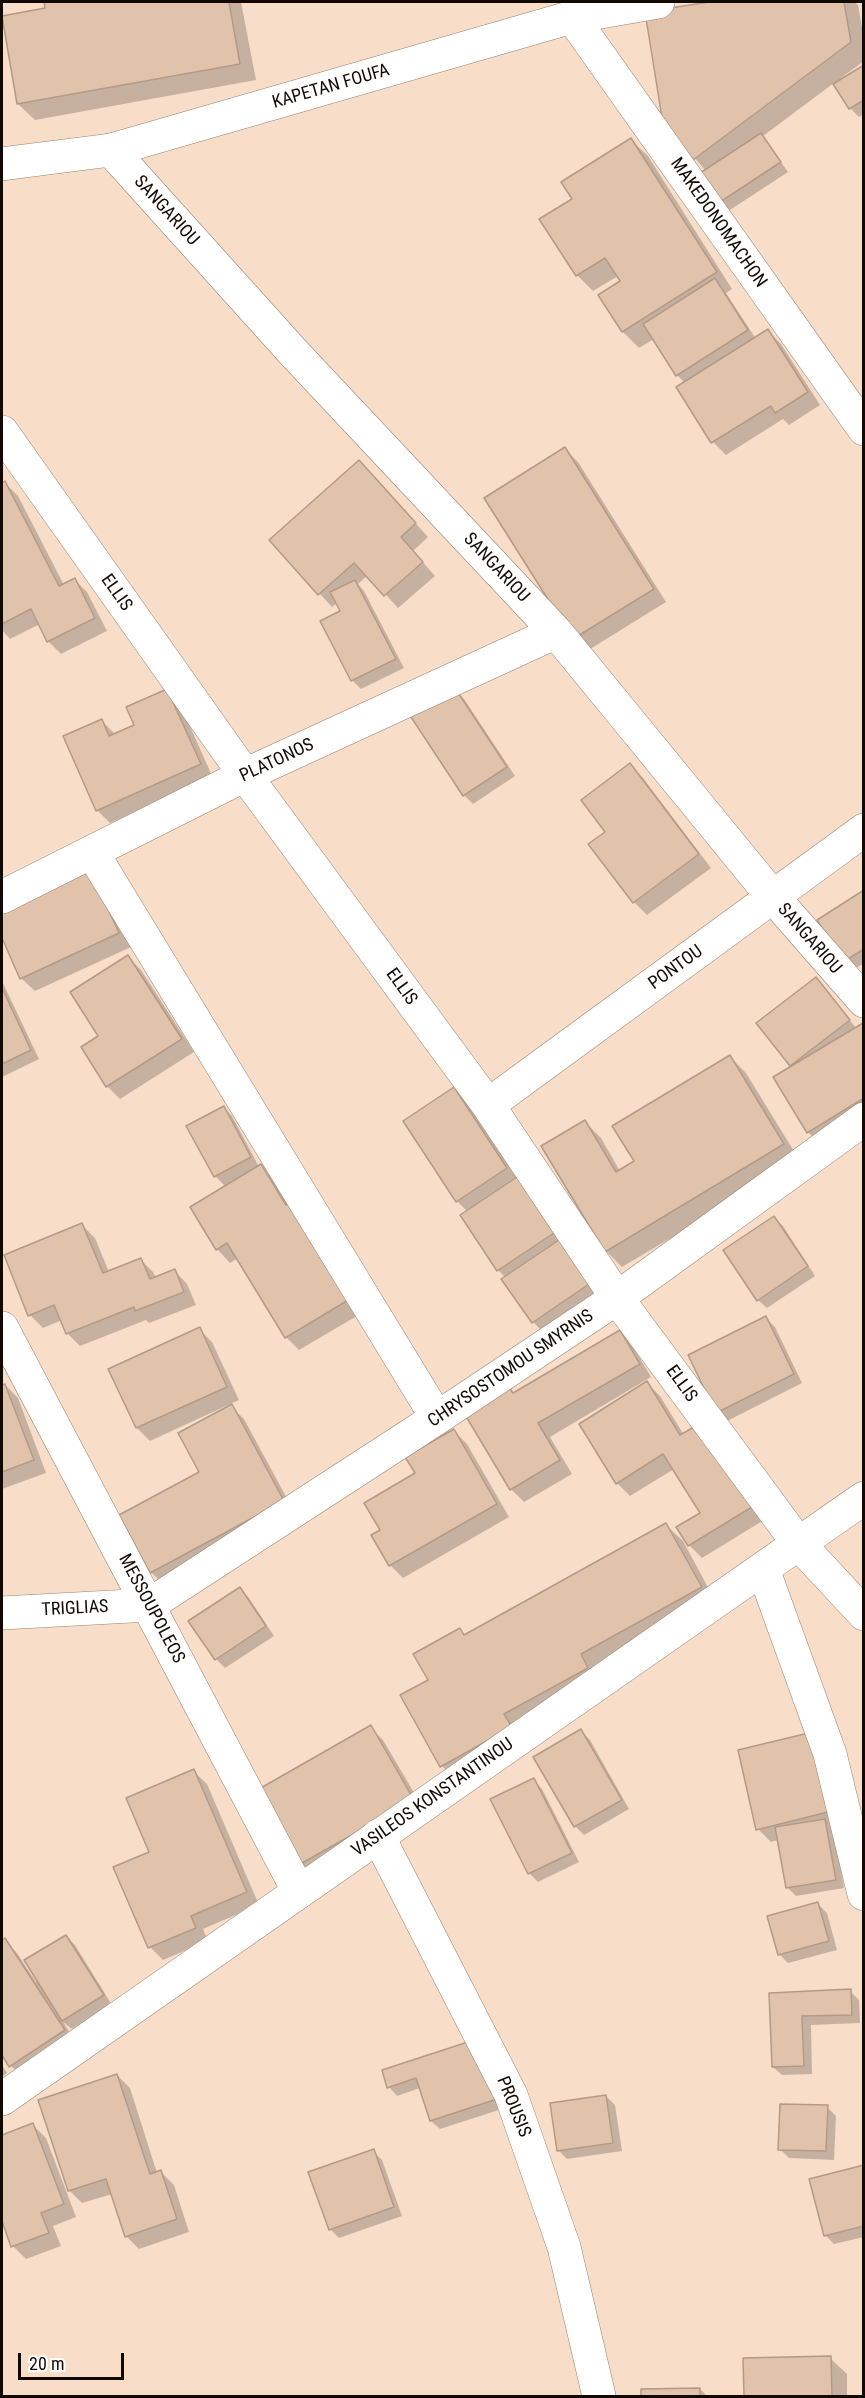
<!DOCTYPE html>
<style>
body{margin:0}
#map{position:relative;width:865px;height:2398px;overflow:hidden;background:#f8dec9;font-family:"Roboto Condensed",sans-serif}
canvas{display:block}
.frame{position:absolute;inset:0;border:3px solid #120904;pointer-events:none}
.scale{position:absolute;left:18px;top:2353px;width:106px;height:27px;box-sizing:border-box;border:3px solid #120904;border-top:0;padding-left:8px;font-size:18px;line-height:21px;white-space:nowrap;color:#120904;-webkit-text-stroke:4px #fff;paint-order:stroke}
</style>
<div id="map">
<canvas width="865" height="2398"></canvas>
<div class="frame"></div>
<div class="scale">20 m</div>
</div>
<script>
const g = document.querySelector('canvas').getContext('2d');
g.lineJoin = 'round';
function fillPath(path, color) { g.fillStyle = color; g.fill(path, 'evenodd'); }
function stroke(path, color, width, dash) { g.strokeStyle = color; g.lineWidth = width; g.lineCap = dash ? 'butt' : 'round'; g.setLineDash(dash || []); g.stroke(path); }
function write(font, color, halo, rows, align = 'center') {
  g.font = font + ' "Roboto Condensed",sans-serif'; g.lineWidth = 6; g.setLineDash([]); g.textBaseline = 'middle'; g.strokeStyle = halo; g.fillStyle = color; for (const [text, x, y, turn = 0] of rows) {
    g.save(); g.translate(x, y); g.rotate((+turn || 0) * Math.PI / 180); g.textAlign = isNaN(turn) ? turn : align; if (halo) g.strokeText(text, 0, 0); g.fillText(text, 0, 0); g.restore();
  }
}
fillPath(new Path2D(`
 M46,2h195l15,78 -221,40 -17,-16 29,-95z
 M718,2h136l4,3 6,33v23l-23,17 1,2 22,-13v47l-5,3 -9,-9 -16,-25 -71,53 25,36 -58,38 -9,-9 -15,-30 -41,-48 -18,-109z
 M631,140l17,16 84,133 -6,4 30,46 12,-8 13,13 39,61 -31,20 -6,-6 -57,36 -13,-13 -35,-54 7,-5 -8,-8 -23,-36 -15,9 -16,-16 -23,-37 22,-14 -4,-5 -25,15 -16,-16 -3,-76z
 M565,449l13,13 88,140 -79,49 -13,-13z
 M372,475l56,62 -15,14 22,25 -37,32 -30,-33 -10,9 6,7 40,77 -43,21 -9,-9 -30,-59 20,-10 -5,-8 -5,4 -61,-66z
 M5,483l13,13 46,89 10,-6 13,13 20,39 -46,23 -13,-13 -8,-17 -30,15 -8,-9v-146z
 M455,690l9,9 51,77 -42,28 -9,-9z
 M167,691l13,13 33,74 -103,45 -13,-13 5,-89 13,13 21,-8z
 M630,765l13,13 68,90 -64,47 -13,-13 -44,-57 17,-13z
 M89,872l42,75 -96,44 -14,-13 -19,-43v-24z
 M864,892v71l-11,7 -9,-9z
 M128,957l13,13 53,82 -74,47 -13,-13 -7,-50z
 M816,979l41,50 7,-3v93l-43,26 -13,-13 -17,-67z
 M2,981l37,78 -37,18z
 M730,1057l16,16 54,88 -178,106 -16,-16 -21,-129 16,16 19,33 16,-10z
 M454,1089l13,13 130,192 -55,37 -9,-9 -27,-44 -8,-8 -30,-58 -11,-11z
 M223,1107l9,9 27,51 15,12 88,134 -63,37 -13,-13 -48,-79 -8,5 -12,-13 -26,-43 34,-20 -11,-11z
 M774,1218l9,8 32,50 -48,32 -9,-8z
 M82,1225l13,13 14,34 31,-13 13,13 3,6 18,-8 13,14 9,21 -47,18 -3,-3 -66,26 -13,-13 -5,-13 -19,8 -13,-13z
 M766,1318l9,9 27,56 -75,38 -9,-9z
 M199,1329l13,13 27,58 -89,41 -13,-13 -27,-58z
 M619,1332l13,13 19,32 -101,60 22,37 -48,28 -13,-13 3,-95z
 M647,1383l13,13 24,39 80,85 -62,38 -13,-13 -11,-17 24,-15 -28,-44 -44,27 -13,-13z
 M5,1385l13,13 28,75 -44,16v-102z
 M231,1406l13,13 52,96 -132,70 -13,-13 50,-99z
 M454,1431l13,13 42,73 -106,61 -13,-13 -17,-29 9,-6 35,-56z
 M666,1525l17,16 34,63 -259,178 -16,-16 18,-136 5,5z
 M240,1589l9,9 25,38 -49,32 -9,-9z
 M370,1727l13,13 43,73 -116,66 -13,-13z
 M581,1731l9,9 39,69 -45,26 -9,-9z
 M817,1732l27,156 -48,8 -9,-9 -8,-47 -8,2 -13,-13z
 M193,1771l14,13 52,121 -56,24 5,12 -45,19 -13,-13 1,-94z
 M534,1780l8,9 37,73 -41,20 -9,-9z
 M818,1904l9,9 10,37 -49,13 -9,-9z
 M66,1936l9,9 37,60 -40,24 -9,-7 14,22 -53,35 -13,-13 -9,-14v-110l2,-2 13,13 19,29z
 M850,1991l9,9 1,23 -49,2 1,49 -30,1 -9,-8 -2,-73z
 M477,2041l28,67 -65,21 -9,-8 -11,-33 -23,8 -8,-9z
 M2,2065l5,8 -5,4z
 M117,2075l13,13 27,85 4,-1 13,13 15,47 -50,17 -13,-13 -14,-42 -30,9 -13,-13z
 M606,2096l9,9 7,46 -55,8 -9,-9z
 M827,2107l9,9 -2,44 -45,-2 -9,-9z
 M33,2125l13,13 30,79 -23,9 8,20 -35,13 -13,-13 -11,-29v-80z
 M373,2151l9,9 20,56 -63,22 -9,-9z
 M864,2166v71l-30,7 -9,-9z
 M830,2358l17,16v22h-102l-1,-36z
 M700,2389l7,7h-64l-1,-6z`), '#0003');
const building = new Path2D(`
 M44,2h185l11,62 -223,40 -15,-88 43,-8z
 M709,2h135l7,40 -158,118 -30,-36 -18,-112z
 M864,65v35l-15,9 -16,-25z
 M761,133l20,29 -61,40 -20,-29z
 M631,138l86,134 -95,60 -24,-37 22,-14 -15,-23 -29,18 -37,-57 33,-20 -11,-17z
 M715,278l33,52 -72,46 -33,-52z
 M768,329l40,63 -33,21 -4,-7 -60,37 -35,-56z
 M565,447l89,142 -81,50 -89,-141z
 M359,460l57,63 -15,14 22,25 -39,34 -30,-33 -36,32 -49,-55z
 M5,481l54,105 16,-8 20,40 -48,24 -16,-33 -29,15v-141z
 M355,580l41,79 -45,22 -31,-60 20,-10 -10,-19z
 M455,688l52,79 -44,29 -52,-79z
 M167,689l34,75 -105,47 -33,-75 39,-17 7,17 25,-11 -8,-18z
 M630,763l69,91 -66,49 -45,-59 17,-12 -24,-32z
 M90,870l29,63 -99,46 -18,-41v-28z
 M864,890v59l-21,13 -26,-42z
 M128,955l54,84 -76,48 -25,-40 17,-11 -28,-44z
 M816,977l34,43 -60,46 -34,-43z
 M2,988l29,62 -29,14z
 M863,1023l1,75 -57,35 -34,-56z
 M730,1055l54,89 -179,108 -64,-106 44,-26 31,52 18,-11 -22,-35z
 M454,1087l53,81 -51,34 -53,-81z
 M224,1106l27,51 -37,20 -28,-51z
 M261,1164l25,41 5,-3 59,97 -65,39 -58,-95 -11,7 -26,-43z
 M517,1177l37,56 -57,38 -37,-56z
 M774,1216l34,50 -51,35 -34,-51z
 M82,1223l21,50 38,-15 9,21 25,-10 9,23 -49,19 -1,-4 -68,27 -12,-29 -26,11 -24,-61z
 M559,1240l30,44 -57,39 -31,-44z
 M766,1316l28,58 -78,39 -28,-58z
 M200,1327l27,60 -91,41 -28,-59z
 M620,1330l20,34 -102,59 22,37 -50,30 -46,-77 45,-26 4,6z
 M647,1381l33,54 21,-12 51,84 -64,39 -12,-19 24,-14 -37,-59 -47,30 -37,-60z
 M5,1384l29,76 -32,12v-87z
 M232,1404l52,97 -134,72 -31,-58 80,-43 -21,-39z
 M454,1429l43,75 -108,62 -18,-31 9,-5 -16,-27 51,-30 -10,-16z
 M666,1523l36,64 -121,67 7,14 -84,46 8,13 -72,40 -40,-72 28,-15 -15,-26 47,-26 4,7z
 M240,1587l26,39 -51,34 -27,-39z
 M371,1725l43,75 -119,67 -43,-74z
 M581,1729l41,71 -48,27 -41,-70z
 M817,1731l19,79 -80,20 -18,-80z
 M194,1769l53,123 -56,24 5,12 -48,20 -35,-81 36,-15 -23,-54z
 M534,1778l38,75 -44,21 -38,-75z
 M825,1819l11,61 -50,8 -11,-61z
 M818,1902l11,39 -51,14 -11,-39z
 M66,1935l38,60 -42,26 -38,-61z
 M5,1938l60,92 -56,37 -7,-12v-115z
 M851,1989l1,26 -50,1 2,50 -32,1 -3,-74z
 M477,2039l20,60 -67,22 -14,-43 -29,10 -5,-18z
 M117,2074l33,100 11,-4 16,49 -52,18 -19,-58 -38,12 -30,-91z
 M606,2095l7,48 -56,8 -7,-48z
 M780,2104l48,1 -2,46 -48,-1z
 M33,2123l31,81 -23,9 8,20 -38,14 -9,-26v-86z
 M374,2149l20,58 -65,23 -21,-58z
 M864,2165v61l-40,10 -15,-57z
 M831,2356l1,40h-88l-1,-38z
 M700,2388v8h-59v-7z`);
fillPath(building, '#e1c3ab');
stroke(building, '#b39a87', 1.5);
const minor = new Path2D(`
 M572,17l292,412
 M111,150l182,202 263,280 217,265 91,104
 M2,432l243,343 243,330 129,193 181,245 66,71
 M92,852l345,566
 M2,897l243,-122 311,-143
 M488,1105l376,-275
 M2,1328l297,564
 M763,1569l67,185 34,140
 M2,1613l147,-8 288,-187 180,-120 247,-179
 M378,1836l133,259 53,152 35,149`);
const tertiary = new Path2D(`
 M2,164l109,-14 461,-133 86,-15
 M2,2099l862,-601`);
stroke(minor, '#99826f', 34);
stroke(tertiary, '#99826f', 34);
stroke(minor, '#fff', 33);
stroke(tertiary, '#fff', 33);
write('18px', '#120904', '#fff', [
 ["KAPETAN FOUFA",331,87,-16],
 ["SANGARIOU",166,211,48],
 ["MAKEDONOMACHON",718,223,55],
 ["SANGARIOU",496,568,47],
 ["ELLIS",116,593,55],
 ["PLATONOS",277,761,-25],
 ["SANGARIOU",809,939,49],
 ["PONTOU",676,968,-36],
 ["ELLIS",401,987,54],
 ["CHRYSOSTOMOU SMYRNIS",511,1369,-34],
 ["ELLIS",681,1384,54],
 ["TRIGLIAS",75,1609,-3],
 ["MESSOUPOLEOS",151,1609,62],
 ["VASILEOS KONSTANTINOU",433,1798,-35],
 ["PROUSIS",513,2107,68]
]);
</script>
